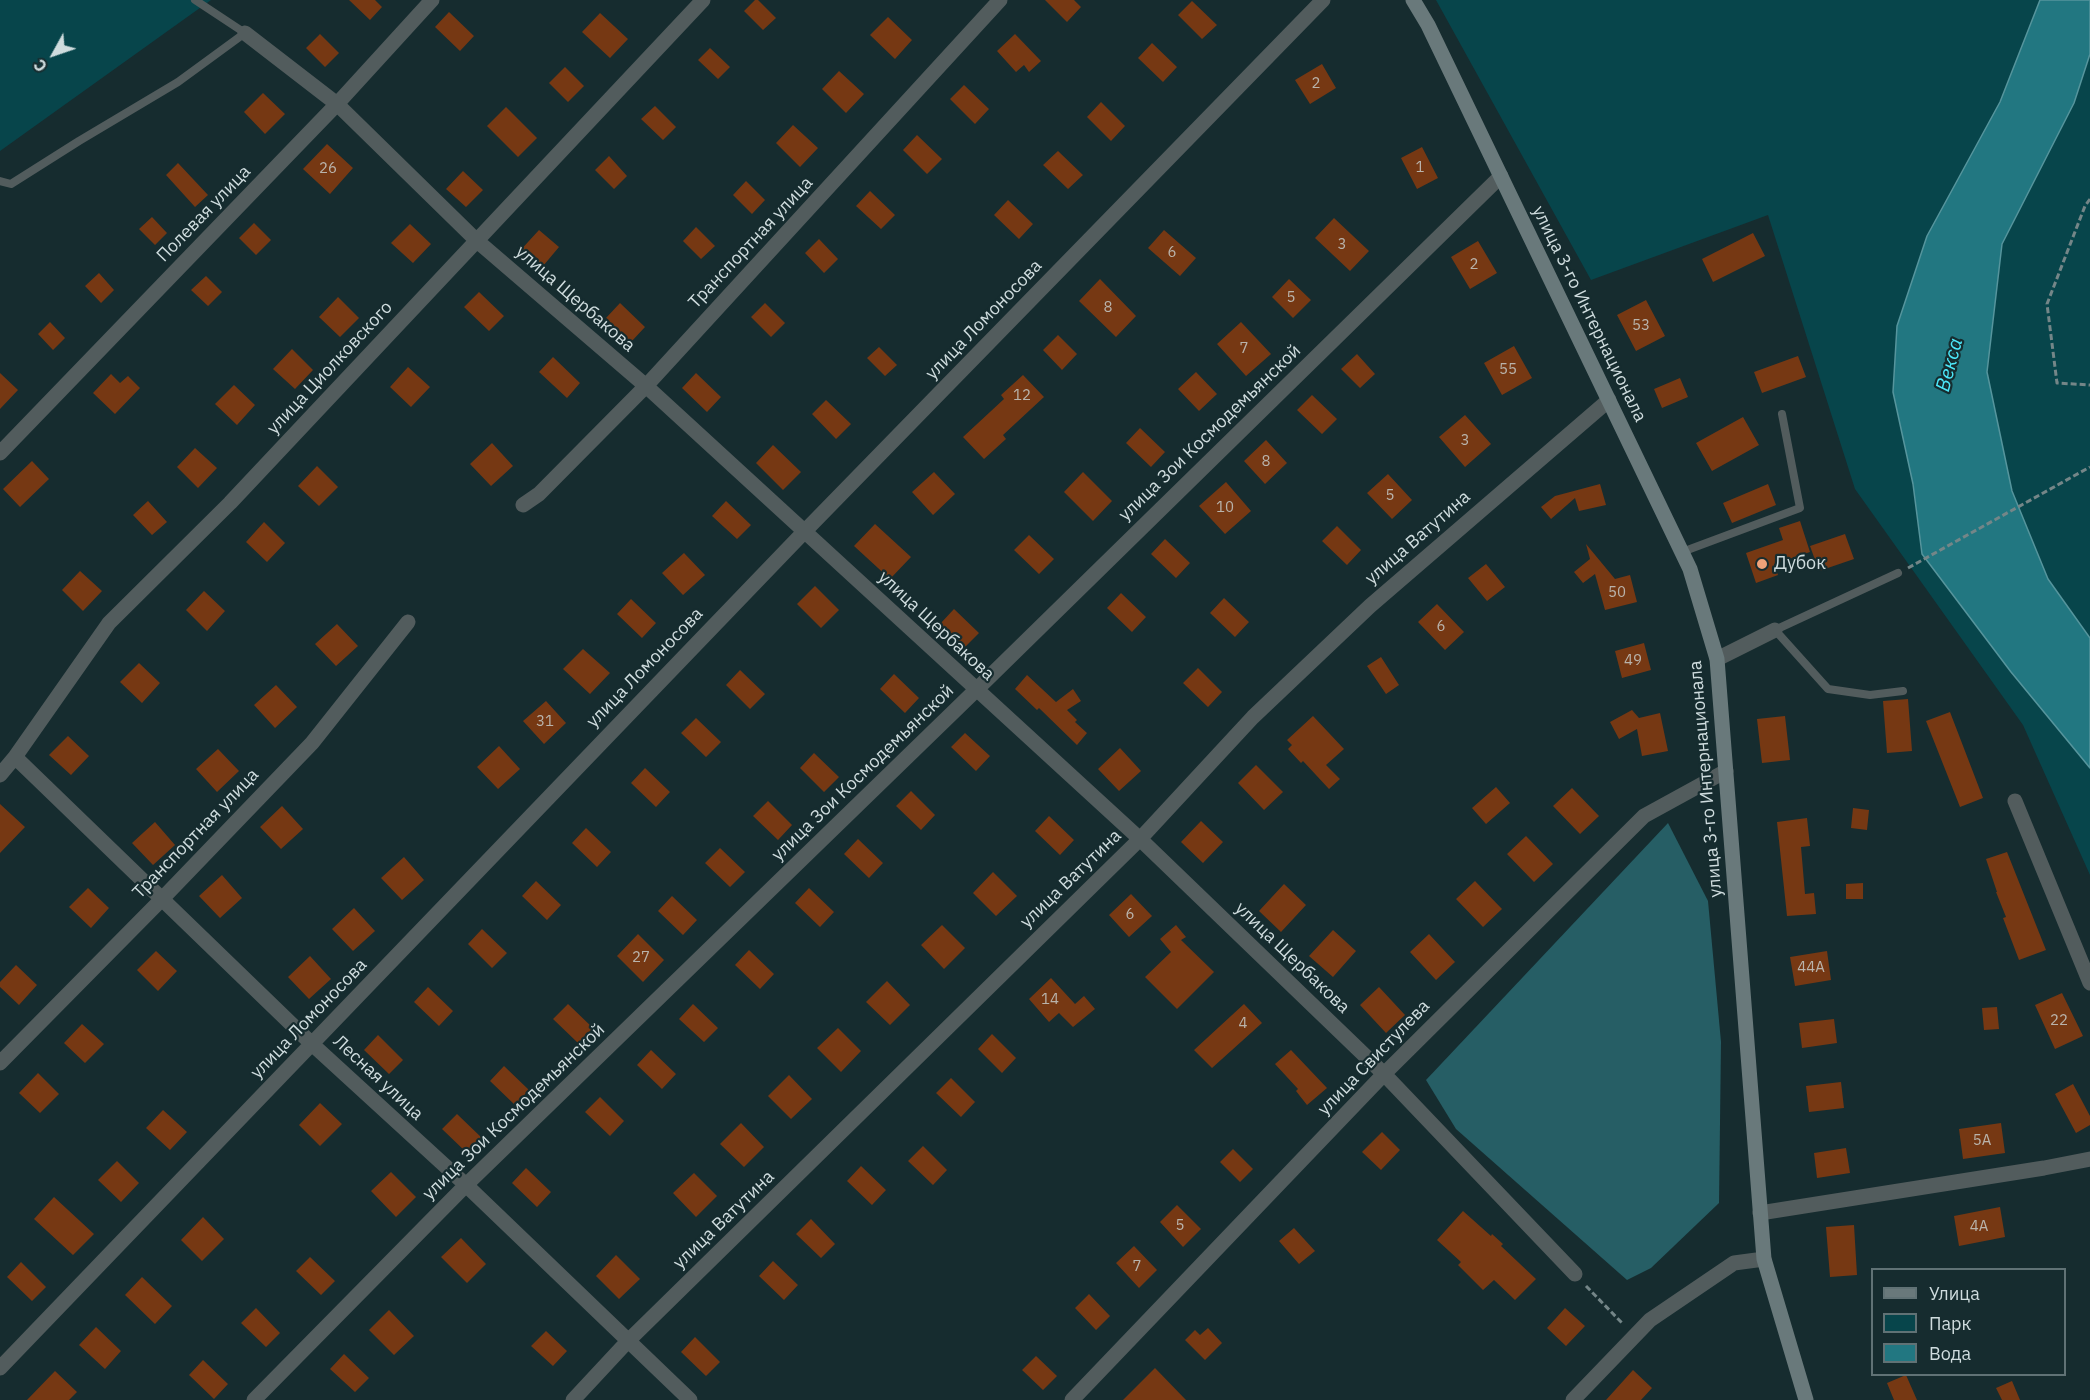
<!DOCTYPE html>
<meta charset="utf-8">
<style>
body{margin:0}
#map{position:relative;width:2090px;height:1400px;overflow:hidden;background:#162c2f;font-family:"IBM Plex Sans",sans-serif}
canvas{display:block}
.legend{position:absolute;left:1871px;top:1268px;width:195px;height:108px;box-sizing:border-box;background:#162c2f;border:2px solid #607275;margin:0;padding:8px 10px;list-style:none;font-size:18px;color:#cfdcde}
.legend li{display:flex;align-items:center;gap:12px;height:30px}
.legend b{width:30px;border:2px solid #607275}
.north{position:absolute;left:24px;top:24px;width:60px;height:60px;-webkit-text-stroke:4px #162c2f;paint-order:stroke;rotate:230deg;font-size:16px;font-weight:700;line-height:24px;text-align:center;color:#cfdcde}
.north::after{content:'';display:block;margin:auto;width:21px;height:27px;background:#cfdcde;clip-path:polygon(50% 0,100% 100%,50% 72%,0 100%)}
</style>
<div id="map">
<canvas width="2090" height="1400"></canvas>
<ul class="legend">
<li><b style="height:8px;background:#69797b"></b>Улица</li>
<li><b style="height:16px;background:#07454b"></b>Парк</li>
<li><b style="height:16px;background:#227781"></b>Вода</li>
</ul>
<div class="north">С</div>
</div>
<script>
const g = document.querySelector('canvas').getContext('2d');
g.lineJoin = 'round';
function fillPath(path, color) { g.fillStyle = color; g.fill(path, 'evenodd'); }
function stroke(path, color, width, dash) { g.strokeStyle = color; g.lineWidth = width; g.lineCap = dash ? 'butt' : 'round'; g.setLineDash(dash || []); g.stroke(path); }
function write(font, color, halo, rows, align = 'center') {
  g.font = font + ' "IBM Plex Sans",sans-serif'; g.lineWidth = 4.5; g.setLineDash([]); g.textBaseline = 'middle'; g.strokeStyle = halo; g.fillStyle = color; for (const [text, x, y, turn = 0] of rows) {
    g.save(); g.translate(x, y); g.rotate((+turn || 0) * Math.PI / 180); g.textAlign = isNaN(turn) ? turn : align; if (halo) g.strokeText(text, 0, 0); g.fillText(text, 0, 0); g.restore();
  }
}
fillPath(new Path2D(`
 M0,0h211l-211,151z
 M1436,0h604l-40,102 -87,382 9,71 89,117 79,96v107l-67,-150 -168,-236 -87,-274 -177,65z
 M2090,55v583l-42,-59 -36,-88 -25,-119 15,-128 72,-141z`), '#07454b');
fillPath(new Path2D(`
 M1668,823l40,78 13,141 -2,161 -68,65 -24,12 -171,-151 -30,-49z`), '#265e65');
const water = new Path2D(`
 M2040,0h50v54l-16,49 -72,141 -15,128 25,119 36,88 42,59v130l-79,-96 -89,-118 -9,-70 -20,-92 4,-66 30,-90 73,-134z`);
fillPath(water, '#227781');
stroke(water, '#56959d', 1.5);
fillPath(new Path2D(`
 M349,0h26l7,7 -12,13z
 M755,0h3l18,18 -13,12 -19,-19z
 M1045,0h29l7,7 -14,15z
 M1192,1l25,24 -15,14 -24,-24z
 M449,12l25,24 -14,15 -25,-24z
 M600,13l28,26 -18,19 -28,-26z
 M888,17l24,23 -17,19 -25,-24z
 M320,34l19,19 -14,14 -19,-19z
 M1015,34l26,27 -12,11 -5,-7 -8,7 -19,-21z
 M1152,43l25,24 -14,15 -25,-24z
 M710,48l20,19 -12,12 -20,-19z
 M1322,64l14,24 -26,16 -15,-24z
 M565,67l19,19 -16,16 -19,-19z
 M839,71l25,23 -18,19 -24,-24z
 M964,85l25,24 -14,15 -25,-25z
 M263,93l22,21 -20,20 -21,-22z
 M1101,102l24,24 -14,15 -24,-24z
 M655,106l21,21 -13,13 -22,-21z
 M506,107l31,31 -19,19 -31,-31z
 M793,125l25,23 -18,19 -24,-24z
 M917,135l25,24 -15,15 -24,-24z
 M327,144l26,24 -23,26 -27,-25z
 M1422,147l16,31 -21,11 -16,-31z
 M1058,151l25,24 -15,14 -25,-24z
 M609,156l18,20 -13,13 -19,-19z
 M178,163l30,32 -13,12 -29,-32z
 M463,171l20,19 -17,17 -20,-18z
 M746,181l19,19 -13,14 -19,-19z
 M870,191l25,24 -14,14 -25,-23z
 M1008,200l25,24 -14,15 -25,-24z
 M152,217l15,16 -12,12 -16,-16z
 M1334,218l35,33 -19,20 -35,-33z
 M254,223l17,17 -15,15 -17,-17z
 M410,224l21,20 -18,19 -22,-20z
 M696,227l19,19 -14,13 -18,-18z
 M539,230l20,17 -21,25 -21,-18z
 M1164,230l32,28 -16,18 -32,-28z
 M1753,233l12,23 -52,26 -11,-23z
 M819,239l19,20 -14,14 -19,-20z
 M1478,241l19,32 -27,16 -19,-32z
 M99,273l15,17 -13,13 -16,-17z
 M206,276l16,16 -14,14 -17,-16z
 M1100,279l36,37 -20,21 -37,-36z
 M1289,279l22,21 -18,18 -21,-21z
 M479,292l25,24 -15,15 -25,-24z
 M338,297l21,21 -19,19 -21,-20z
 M1646,300l19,36 -29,15 -19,-36z
 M620,303l25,24 -14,15 -25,-24z
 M765,303l20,20 -14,14 -20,-20z
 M50,322l15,16 -12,12 -15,-16z
 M1241,322l30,32 -25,22 -29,-32z
 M1058,335l19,19 -15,16 -19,-20z
 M1514,346l18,32 -30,17 -18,-32z
 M879,347l18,18 -12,11 -18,-18z
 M292,349l21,21 -18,19 -22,-20z
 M1357,354l18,20 -15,14 -19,-19z
 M1798,356l8,21 -44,16 -8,-21z
 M553,357l27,26 -13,15 -28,-26z
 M408,367l22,20 -19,20 -21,-20z
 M1196,372l21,22 -18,17 -21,-22z
 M0,373l18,17 -18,19z
 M696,373l25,24 -14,15 -25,-24z
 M111,374l9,9 8,-7 12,12 -25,26 -22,-21z
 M1023,375l21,22 -41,38 3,4 -22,20 -21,-22 41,-38 -3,-4z
 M1680,378l8,19 -26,11 -8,-19z
 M234,385l21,20 -18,20 -22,-21z
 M1312,395l25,24 -15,15 -25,-24z
 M826,400l25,24 -15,15 -24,-25z
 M1465,415l26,29 -26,23 -26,-30z
 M1743,417l16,28 -47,26 -16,-28z
 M1140,428l25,24 -14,15 -25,-24z
 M1266,440l21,23 -22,21 -21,-23z
 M492,443l21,23 -22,20 -21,-22z
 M773,445l28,27 -18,18 -27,-27z
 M195,448l22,20 -19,20 -21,-21z
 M32,461l17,18 -29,28 -17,-18z
 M317,466l21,21 -19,19 -21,-20z
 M934,472l21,22 -22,21 -21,-23z
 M1083,472l29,29 -19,20 -29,-29z
 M1388,474l24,26 -20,19 -25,-26z
 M1226,482l25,29 -26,23 -26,-28z
 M1600,484l6,21 -27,6 -4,-13 -24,21 -10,-12 14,-11z
 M1768,484l8,21 -44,18 -9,-20z
 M148,501l19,21 -15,13 -19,-20z
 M726,501l25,24 -14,14 -25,-23z
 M1800,521l10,31 -36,12 4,11 -22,8 -10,-30 37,-13 -4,-12z
 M264,522l21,21 -18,19 -21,-20z
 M875,524l36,33 -21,22 -36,-33z
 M1337,526l24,24 -14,15 -25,-24z
 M1845,534l9,25 -35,12 -9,-25z
 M1029,535l25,24 -15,15 -25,-24z
 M1165,539l25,24 -14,15 -25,-24z
 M1586,544l29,35 15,-4 7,27 -32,8 -10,-36 -12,9 -9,-11 16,-13z
 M684,553l21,22 -22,20 -21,-22z
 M1486,564l19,23 -18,14 -19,-23z
 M80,571l22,20 -19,20 -21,-21z
 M815,586l24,24 -18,18 -24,-24z
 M204,591l21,20 -18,20 -21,-21z
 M1121,593l25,24 -14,15 -25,-24z
 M1224,598l25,24 -14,15 -25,-24z
 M631,599l25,24 -14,15 -25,-24z
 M1437,604l27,28 -19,18 -27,-28z
 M954,609l25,24 -15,15 -24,-24z
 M337,624l21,22 -22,20 -21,-22z
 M1644,643l7,27 -29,8 -7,-27z
 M583,649l27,24 -20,21 -27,-25z
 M1381,657l18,28 -13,9 -19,-28z
 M139,663l21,20 -18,20 -22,-21z
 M1198,668l24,24 -14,15 -25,-24z
 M740,670l25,24 -15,15 -24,-24z
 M894,674l25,24 -14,15 -25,-24z
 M1027,675l29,27 17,-13 8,12 -14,9 10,10 -2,2 12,11 -10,12 -38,-37 -2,2 -22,-21z
 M276,685l21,22 -22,21 -21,-23z
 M1908,699l4,52 -25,2 -4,-52z
 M546,701l20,22 -22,21 -21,-23z
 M1632,710l7,8 21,-5 8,38 -26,5 -5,-27 -18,10 -9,-17z
 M1950,712l33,86 -23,9 -34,-86z
 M1313,716l31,33 -18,16 14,14 -11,10 -26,-28 -2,2 -13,-14 4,-4 -5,-5z
 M1785,716l5,44 -28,3 -5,-44z
 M696,718l25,24 -15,15 -25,-24z
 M965,733l25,23 -14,15 -25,-24z
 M68,736l21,20 -18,19 -22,-20z
 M499,746l21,23 -22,20 -21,-22z
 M1120,748l21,23 -22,20 -21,-22z
 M218,749l21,22 -22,21 -21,-23z
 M814,753l25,24 -15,15 -24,-24z
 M1256,765l27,27 -19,18 -26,-27z
 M645,768l25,24 -14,15 -25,-24z
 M1496,787l14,16 -24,21 -14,-16z
 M1572,788l27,28 -19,18 -27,-28z
 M911,791l24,24 -14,15 -25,-24z
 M768,801l24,24 -14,15 -25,-24z
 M0,804l25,23 -25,26z
 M282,806l21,23 -22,20 -21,-22z
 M1853,808l16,2 -2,20 -16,-2z
 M1049,816l25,24 -14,15 -25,-24z
 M1807,818l3,28 -9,1 4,47 9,-1 2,21 -29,2 -10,-94z
 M1201,821l22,21 -20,21 -22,-21z
 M155,822l20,23 -22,20 -21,-22z
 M586,828l25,24 -14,15 -25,-24z
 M1526,836l27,28 -19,18 -27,-28z
 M858,839l25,24 -14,15 -25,-24z
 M720,848l25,24 -15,15 -25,-24z
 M2007,852l39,98 -27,10 -16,-42 3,-1 -10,-25h1l-11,-33z
 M404,857l20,23 -22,20 -21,-22z
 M993,872l24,24 -21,20 -23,-23z
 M222,875l20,23 -22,20 -21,-22z
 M536,881l25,24 -14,15 -25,-24z
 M1475,881l27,28 -19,18 -27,-28z
 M1863,883v16h-17v-15z
 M1284,884l22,21 -25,27 -22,-21z
 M88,888l21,20 -18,20 -22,-21z
 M809,888l25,24 -14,15 -25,-24z
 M1131,894l21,22 -23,21 -20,-22z
 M672,896l25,24 -14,15 -25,-24z
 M354,908l21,23 -22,20 -21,-22z
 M942,925l23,23 -21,21 -23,-24z
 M1176,925l10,12 -5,3 33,32 -37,37 -32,-32 26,-25 -11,-13z
 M482,929l25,24 -15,15 -24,-24z
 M1333,930l23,21 -23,26 -24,-21z
 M638,934l26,26 -21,22 -26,-26z
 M1429,934l26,28 -19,18 -26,-28z
 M749,950l25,24 -14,15 -25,-24z
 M156,951l21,20 -19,20 -21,-21z
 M1827,951l4,29 -36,6 -5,-29z
 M310,956l21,23 -22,20 -21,-22z
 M16,965l21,20 -18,20 -19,-18v-5z
 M1051,978l24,26 9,-8 11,13 -22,18 -14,-14 -10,9 -20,-23z
 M887,981l23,24 -20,20 -24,-23z
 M428,987l25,24 -14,15 -25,-24z
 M1379,987l26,28 -19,18 -26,-28z
 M2062,993l21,43 -28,13 -20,-44z
 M568,1004l25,24 -15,15 -25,-24z
 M693,1004l25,24 -14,14 -25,-23z
 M1244,1004l18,19 -50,45 -18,-18z
 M1997,1007l2,22 -15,1 -2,-22z
 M1834,1019l3,24 -35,5 -3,-25z
 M82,1024l22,20 -19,19 -21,-20z
 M838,1028l23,23 -20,21 -24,-24z
 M992,1034l24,24 -14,15 -24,-24z
 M378,1035l25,25 -14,14 -25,-24z
 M651,1050l25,24 -14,15 -25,-24z
 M1291,1050l36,38 -20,17 -11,-14 2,-2 -23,-25z
 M504,1066l25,24 -14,15 -25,-24z
 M38,1073l21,21 -19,19 -21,-20z
 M789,1075l23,24 -21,20 -23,-23z
 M951,1078l24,24 -14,15 -25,-24z
 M1841,1082l3,26 -35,4 -3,-26z
 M2073,1084l17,32v9l-14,8 -21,-39z
 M600,1097l24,24 -14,15 -25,-24z
 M320,1103l22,21 -22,22 -21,-21z
 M163,1110l24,22 -17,18 -24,-22z
 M457,1114l25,24 -15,15 -25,-24z
 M741,1123l23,24 -20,20 -24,-23z
 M2001,1123l4,30 -42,6 -4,-30z
 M1382,1132l18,18 -19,20 -19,-18z
 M923,1146l24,24 -14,15 -25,-24z
 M1846,1148l4,25 -33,5 -3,-25z
 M1233,1149l20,20 -13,13 -20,-20z
 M117,1161l22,22 -18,19 -23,-22z
 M861,1166l25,24 -14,15 -25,-24z
 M526,1168l25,24 -14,15 -25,-24z
 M391,1172l25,25 -20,20 -25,-26z
 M694,1173l23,23 -21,21 -23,-24z
 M54,1197l40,37 -21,21 -39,-36z
 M1177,1205l24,24 -18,18 -23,-25z
 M2000,1207l5,30 -46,9 -5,-30z
 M1463,1211l28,25 1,-2 11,10 -2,2 35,33 -21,21 -21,-20 -11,10 -25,-25 3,-3 -24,-22z
 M203,1217l21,22 -22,22 -21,-21z
 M811,1219l24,25 -14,14 -25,-24z
 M1854,1225l3,50 -27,2 -4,-50z
 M1294,1228l21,23 -16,13 -20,-23z
 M461,1238l25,26 -19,19 -26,-26z
 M1134,1246l23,24 -18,18 -23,-25z
 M616,1255l24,24 -21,20 -23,-23z
 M310,1257l25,24 -14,14 -25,-24z
 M773,1261l25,24 -14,15 -25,-24z
 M21,1262l25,25 -14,14 -25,-24z
 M142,1277l30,29 -17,18 -30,-29z
 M1089,1294l21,22 -14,14 -21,-22z
 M256,1308l24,25 -14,14 -25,-24z
 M1565,1308l20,18 -19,20 -19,-18z
 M389,1310l25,26 -20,19 -25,-25z
 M96,1327l25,24 -16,18 -26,-24z
 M1208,1328l14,15 -17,17 -20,-20 10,-10 5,5z
 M546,1331l21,20 -14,15 -22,-20z
 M695,1337l25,25 -14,14 -25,-24z
 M344,1354l25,24 -14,14 -25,-23z
 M1036,1356l21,20 -14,14 -21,-20z
 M203,1360l25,24 -14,15 -25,-24z
 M1155,1368l31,32h-63z
 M1633,1370l19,18 -11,12h-35z
 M55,1371l22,21 -8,8h-42z
 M1906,1375l11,25h-23l-7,-17z
 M2012,1381l8,19h-18l-6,-12z`), '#763813');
stroke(new Path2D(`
 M2090,199l-5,7 -38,98 10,79 33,2
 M1908,568l182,-101
 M1586,1286l37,38`), '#748688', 3, [6, 3]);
stroke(new Path2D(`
 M0,181l11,3 68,-43 99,-59 67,-49 -50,-33
 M1682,552l118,-44 -18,-94
 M1898,573l-123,57 53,59 42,6 33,-4`), '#525c5d', 8);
stroke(new Path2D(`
 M245,33l92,71 139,136 170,146 494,453 244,235 191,200
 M0,453l337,-349 95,-104
 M523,505l16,-11 107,-108 354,-386
 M1717,659l58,-29
 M15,757l297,287 154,141 224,215
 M0,775l15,-18 94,-134 121,-120 473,-503
 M2015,801l75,182
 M0,1063l161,-163 151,-157 96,-121
 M1760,1213l284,-45 46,-9
 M0,1368l804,-836 519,-532
 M254,1400l212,-215 510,-495 525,-514
 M573,1400l54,-58 513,-503 113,-122 117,-111 239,-206
 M1072,1400l312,-326 260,-258 82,-45
 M1573,1400l77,-80 84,-57 30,-4`), '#525c5d', 15);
stroke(new Path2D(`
 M1413,0l15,25 262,544 27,90 47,600 42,141`), '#69797b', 15);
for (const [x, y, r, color] of [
 [1762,564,6,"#f0a279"]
]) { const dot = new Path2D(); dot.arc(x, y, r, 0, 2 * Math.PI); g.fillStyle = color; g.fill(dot); stroke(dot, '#162c2f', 2); }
write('15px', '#b9b3ab', null, [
 ["2",1316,84],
 ["1",1420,168],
 ["26",328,169],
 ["3",1342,245],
 ["6",1172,253],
 ["2",1474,265],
 ["5",1291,298],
 ["8",1108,308],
 ["53",1641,326],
 ["7",1244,349],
 ["55",1508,370],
 ["12",1022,396],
 ["3",1465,441],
 ["8",1266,462],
 ["5",1390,496],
 ["10",1225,508],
 ["50",1617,593],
 ["6",1441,627],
 ["49",1633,661],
 ["31",545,722],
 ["6",1130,915],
 ["27",641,958],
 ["44А",1811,968],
 ["14",1050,1000],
 ["22",2059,1021],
 ["4",1243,1024],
 ["5А",1982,1141],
 ["5",1180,1226],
 ["4А",1979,1227],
 ["7",1137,1267]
]);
write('18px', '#cfdcde', '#162c2f', [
 ["Полевая улица",204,214,-46],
 ["Транспортная улица",751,243,-47],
 ["улица Щербакова",575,299,41],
 ["улица 3-го Интернационала",1589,314,64],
 ["улица Ломоносова",984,320,-46],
 ["улица Циолковского",330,368,-47],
 ["улица Зои Космодемьянской",1210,433,-44],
 ["улица Ватутина",1418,538,-41],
 ["улица Щербакова",936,626,43],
 ["улица Ломоносова",645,668,-46],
 ["улица Зои Космодемьянской",863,773,-44],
 ["улица 3-го Интернационала",1706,779,-95],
 ["Транспортная улица",196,834,-46],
 ["улица Ватутина",1071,879,-44],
 ["улица Щербакова",1292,958,44],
 ["улица Ломоносова",309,1019,-46],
 ["улица Свистулева",1374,1058,-46],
 ["Лесная улица",378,1078,43],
 ["улица Зои Космодемьянской",514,1112,-44],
 ["улица Ватутина",724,1220,-44]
]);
write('18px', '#cfdcde', '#162c2f', [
 ["Дубок",1774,564]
], 'left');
write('italic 20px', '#4ce8fa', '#162c2f', [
 ["Векса",1950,365,-75]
]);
</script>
